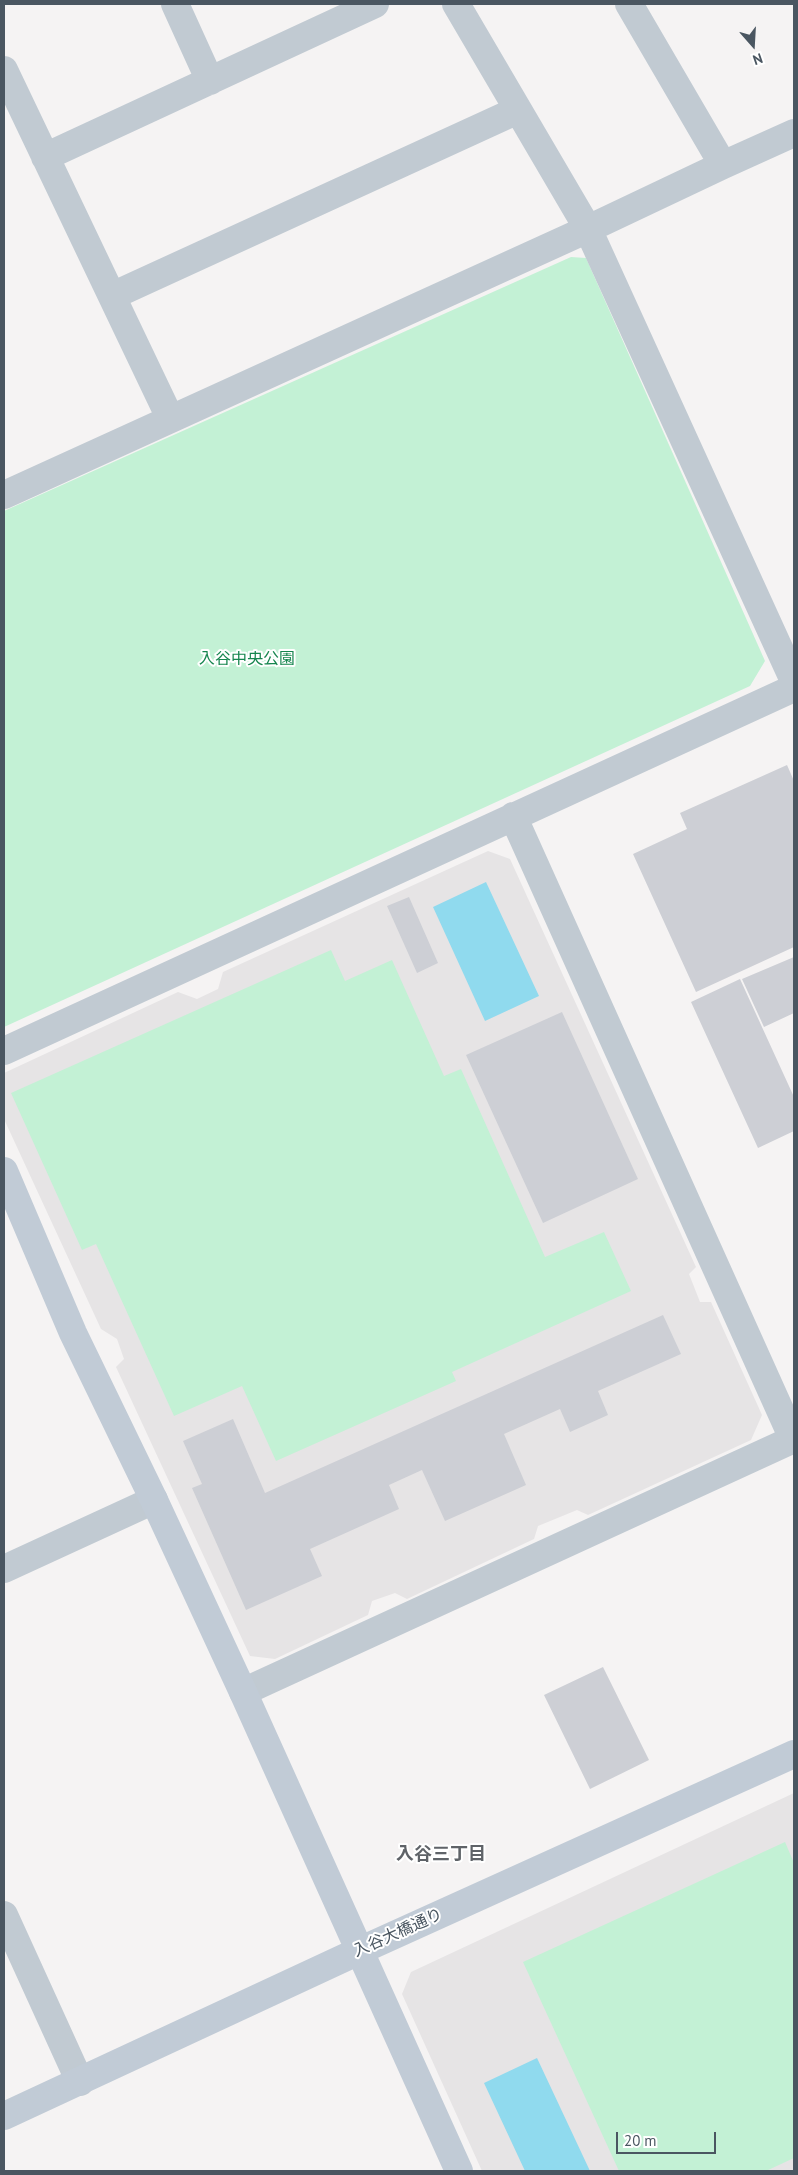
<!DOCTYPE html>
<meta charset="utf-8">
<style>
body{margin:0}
#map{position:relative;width:798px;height:2175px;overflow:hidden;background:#f5f3f3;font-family:"PT Sans",sans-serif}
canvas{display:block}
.frame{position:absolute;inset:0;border:5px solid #4a5661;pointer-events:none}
.north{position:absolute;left:728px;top:20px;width:50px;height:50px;-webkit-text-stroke:4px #fff;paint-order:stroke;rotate:161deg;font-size:14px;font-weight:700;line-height:20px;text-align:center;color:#4a5661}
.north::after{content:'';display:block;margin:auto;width:18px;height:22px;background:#4a5661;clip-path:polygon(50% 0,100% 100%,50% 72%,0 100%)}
.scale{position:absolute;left:616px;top:2132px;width:100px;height:22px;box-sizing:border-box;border:2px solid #4a5661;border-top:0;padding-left:6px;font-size:15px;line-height:18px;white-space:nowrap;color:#4a5661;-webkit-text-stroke:4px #fff;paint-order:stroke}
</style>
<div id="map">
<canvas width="798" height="2175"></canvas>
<div class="frame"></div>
<div class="north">N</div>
<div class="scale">20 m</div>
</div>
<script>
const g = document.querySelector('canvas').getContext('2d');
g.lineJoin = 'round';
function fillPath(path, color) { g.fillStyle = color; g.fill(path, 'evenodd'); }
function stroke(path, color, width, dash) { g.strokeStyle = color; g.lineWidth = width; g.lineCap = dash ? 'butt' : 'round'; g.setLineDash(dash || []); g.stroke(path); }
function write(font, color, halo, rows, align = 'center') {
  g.font = font + ' "PT Sans","Noto Sans JP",sans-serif'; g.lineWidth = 4; g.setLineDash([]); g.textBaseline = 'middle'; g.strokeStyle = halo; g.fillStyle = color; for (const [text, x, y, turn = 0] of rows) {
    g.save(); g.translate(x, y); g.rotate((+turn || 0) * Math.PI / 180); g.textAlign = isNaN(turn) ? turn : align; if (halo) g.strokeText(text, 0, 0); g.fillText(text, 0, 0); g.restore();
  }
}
fillPath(new Path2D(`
 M488,851l22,8 186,408 -7,7 11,28h11l51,113 -11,25 -163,75 -11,-5 -39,16 -4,13 -127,60 -12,-6 -23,8 -4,14 -93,44 -25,-3 -134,-289 8,-8 -7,-20 -16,-10 -97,-210v-46l174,-81 19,7 21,-10 5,-17z
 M794,1793v378h-312l-80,-177 9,-22z`), '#e6e4e5');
fillPath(new Path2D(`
 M571,257l15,1 179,403 -15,25 -746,341v-516z
 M331,950l14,31 47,-21 52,116 17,-7 84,188 59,-25 27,59 -179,81 4,9 -180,80 -34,-75 -68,30 -78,-172 -14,6 -71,-157z
 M785,1842l9,21v295l-28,13h-147l-96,-209z`), '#c3f1d5');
fillPath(new Path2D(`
 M486,882l53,114 -54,25 -52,-114z
 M537,2058l53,113h-65l-41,-88z`), '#90daee');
fillPath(new Path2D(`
 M787,765l7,16v166l-98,45 -63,-138 54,-25 -7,-16z
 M409,897l29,66 -21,10 -30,-67z
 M794,957v56l-30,14 -22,-48z
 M740,979l54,118v34l-36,17 -67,-146z
 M562,1012l76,167 -95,44 -77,-168z
 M663,1315l18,39 -83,37 10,24 -38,17 -10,-23 -56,25 22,51 -81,36 -23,-51 -33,15 10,24 -89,40 12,27 -76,34 -54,-122 10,-4 -19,-43 50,-22 32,74z
 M603,1667l46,93 -59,29 -46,-94z`), '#cdcfd5');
stroke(new Path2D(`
 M175,4l35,77
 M456,4l132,225 206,452
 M629,4l94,161
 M4,70l166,348
 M45,157l330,-153
 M112,296l406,-186
 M4,495l584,-266 135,-64 71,-32
 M513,816l281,625
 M4,1051l790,-363
 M4,1569l150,-69
 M243,1692l551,-253
 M4,1915l76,167`), '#c1cad2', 28);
stroke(new Path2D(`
 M4,1171l69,162 81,167 89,192 216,479
 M4,2116l355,-165 435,-197`), '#c1cbd6', 28);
write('16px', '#17864f', '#fff', [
 ["入谷中央公園",247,659]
]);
write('16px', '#4a5661', '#fff', [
 ["入谷大橋通り",398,1933,-24]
]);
write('bold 18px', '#5f6368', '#fff', [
 ["入谷三丁目",441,1855]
]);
</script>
